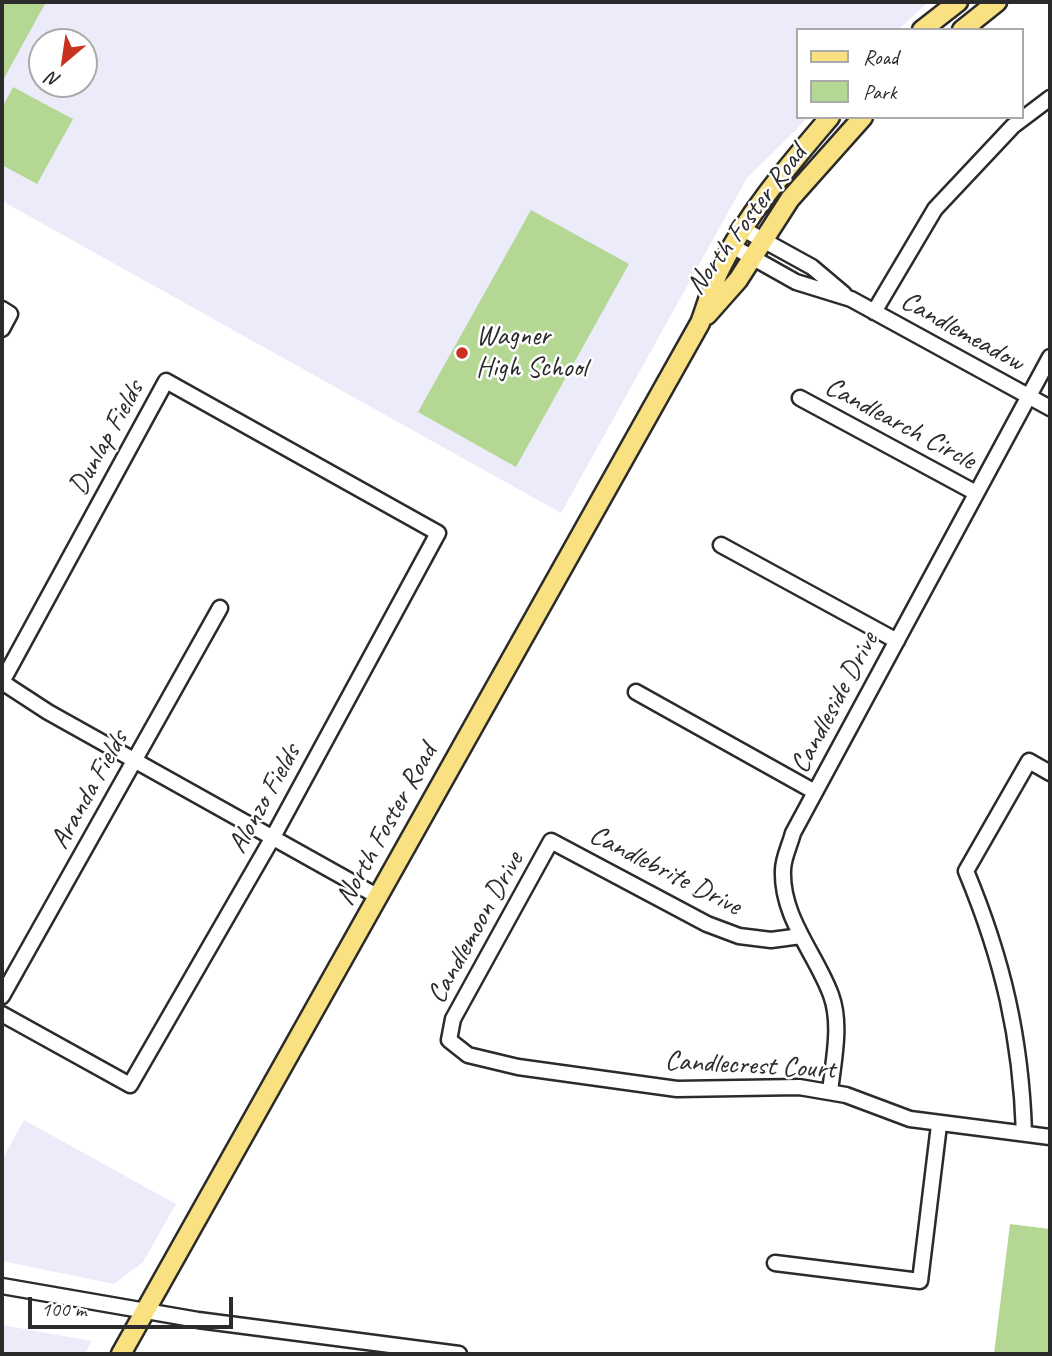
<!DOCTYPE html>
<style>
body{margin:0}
#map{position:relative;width:1052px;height:1356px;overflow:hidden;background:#fff;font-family:Caveat,sans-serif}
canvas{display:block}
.frame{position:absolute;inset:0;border:4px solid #2b2b2b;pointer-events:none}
.legend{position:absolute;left:796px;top:28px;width:228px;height:91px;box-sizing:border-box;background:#fff;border:2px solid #aaa;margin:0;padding:9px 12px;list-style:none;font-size:21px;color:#2b2b2b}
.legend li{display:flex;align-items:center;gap:14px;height:35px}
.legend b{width:35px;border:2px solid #aaa}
.north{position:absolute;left:28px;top:28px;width:70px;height:70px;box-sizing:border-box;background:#fff;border:2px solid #aaa;border-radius:50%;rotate:209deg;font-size:19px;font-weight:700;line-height:28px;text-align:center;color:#2b2b2b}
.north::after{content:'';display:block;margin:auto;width:24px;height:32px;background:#c8321e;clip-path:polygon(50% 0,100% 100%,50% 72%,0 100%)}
.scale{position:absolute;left:28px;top:1297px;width:205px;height:32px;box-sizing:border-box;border:4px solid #2b2b2b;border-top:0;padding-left:9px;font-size:21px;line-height:24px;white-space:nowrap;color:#2b2b2b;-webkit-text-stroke:5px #fff;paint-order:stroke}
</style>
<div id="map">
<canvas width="1052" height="1356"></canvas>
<div class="frame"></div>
<ul class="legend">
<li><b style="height:9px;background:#f9e181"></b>Road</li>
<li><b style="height:19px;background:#b4d893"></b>Park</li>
</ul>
<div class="north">N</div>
<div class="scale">100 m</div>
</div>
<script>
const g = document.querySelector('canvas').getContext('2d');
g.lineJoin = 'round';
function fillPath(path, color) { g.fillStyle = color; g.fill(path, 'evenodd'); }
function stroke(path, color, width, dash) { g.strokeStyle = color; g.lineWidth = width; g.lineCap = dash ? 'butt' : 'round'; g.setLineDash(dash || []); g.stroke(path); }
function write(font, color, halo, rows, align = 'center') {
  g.font = font + ' Caveat,sans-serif'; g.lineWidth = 5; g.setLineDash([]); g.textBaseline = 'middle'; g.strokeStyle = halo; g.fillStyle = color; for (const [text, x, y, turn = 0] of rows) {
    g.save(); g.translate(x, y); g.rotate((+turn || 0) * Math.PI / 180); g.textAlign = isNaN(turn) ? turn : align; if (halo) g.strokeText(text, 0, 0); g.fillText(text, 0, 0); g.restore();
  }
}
fillPath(new Path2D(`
 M2,2h926l-30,28h-100v87h11l-62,61 -186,335 -559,-312zM42,42h42v42h-42z
 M24,1120l152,84 -33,58 -29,22 -112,-23v-101z
 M2,1325l90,16 -7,13h-83z`), '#ecebfa');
fillPath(new Path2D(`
 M2,2h44l-44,80z
 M13,87l60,32 -36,65 -35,-19v-57z
 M531,210l98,54 -113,203 -98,-55z
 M1010,1224l40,5v125h-56z`), '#b4d893');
const minor = new Path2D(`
 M743,229l69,38 32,27
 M732,246l64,36 55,17 199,109
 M2,309l8,5 -8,15
 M874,312l61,-103 78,-83 37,-28
 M800,398l176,95
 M721,545l176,96
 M2,682l164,-301 272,152 -165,304 -143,248 -128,-71
 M2,682l46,30 329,184
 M636,692l179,100
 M801,936l-30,4 -32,-4 -32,-12 -156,-83 -98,178 -4,21 19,15 50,12 159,22 122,-2 47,8 64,24 140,18
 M2,996l218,-388
 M830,1092c3,-30 12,-67 1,-97 -15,-41 -50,-78 -48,-125 0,-12 7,-25 10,-37l257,-476
 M1024,1133c-3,-95 -21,-173 -58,-262l63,-110 21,12
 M775,1263l145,18 19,-156
 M2,1286l196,34 261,34`);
const major = new Path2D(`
 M922,30l36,-28
 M962,30l35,-28
 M707,315l31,-35 52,-81 73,-82
 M121,1354l579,-1031c7,-18 12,-39 21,-56 27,-55 70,-104 109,-150`);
stroke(minor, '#2b2b2b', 19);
stroke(major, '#2b2b2b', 23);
stroke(minor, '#fff', 14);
stroke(major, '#f9e181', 18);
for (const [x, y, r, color] of [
 [462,353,7,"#c8321e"]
]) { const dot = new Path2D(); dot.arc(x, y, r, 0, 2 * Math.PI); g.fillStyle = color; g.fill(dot); stroke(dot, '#fff', 2.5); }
write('28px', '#2b2b2b', '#fff', [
 ["North Foster Road",747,220,-53],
 ["Candlemeadow",962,332,29],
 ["Candlearch Circle",900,424,28],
 ["Dunlap Fields",107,438,-61],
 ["Candleside Drive",835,703,-62],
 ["Aranda Fields",90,790,-61],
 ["Alonzo Fields",265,799,-61],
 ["North Foster Road",387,825,-61],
 ["Candlebrite Drive",665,871,27],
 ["Candlemoon Drive",476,928,-61],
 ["Candlecrest Court",750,1066,3]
]);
write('28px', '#2b2b2b', '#fff', [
 ["Wagner",476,337],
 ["High School",476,369]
], 'left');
</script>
